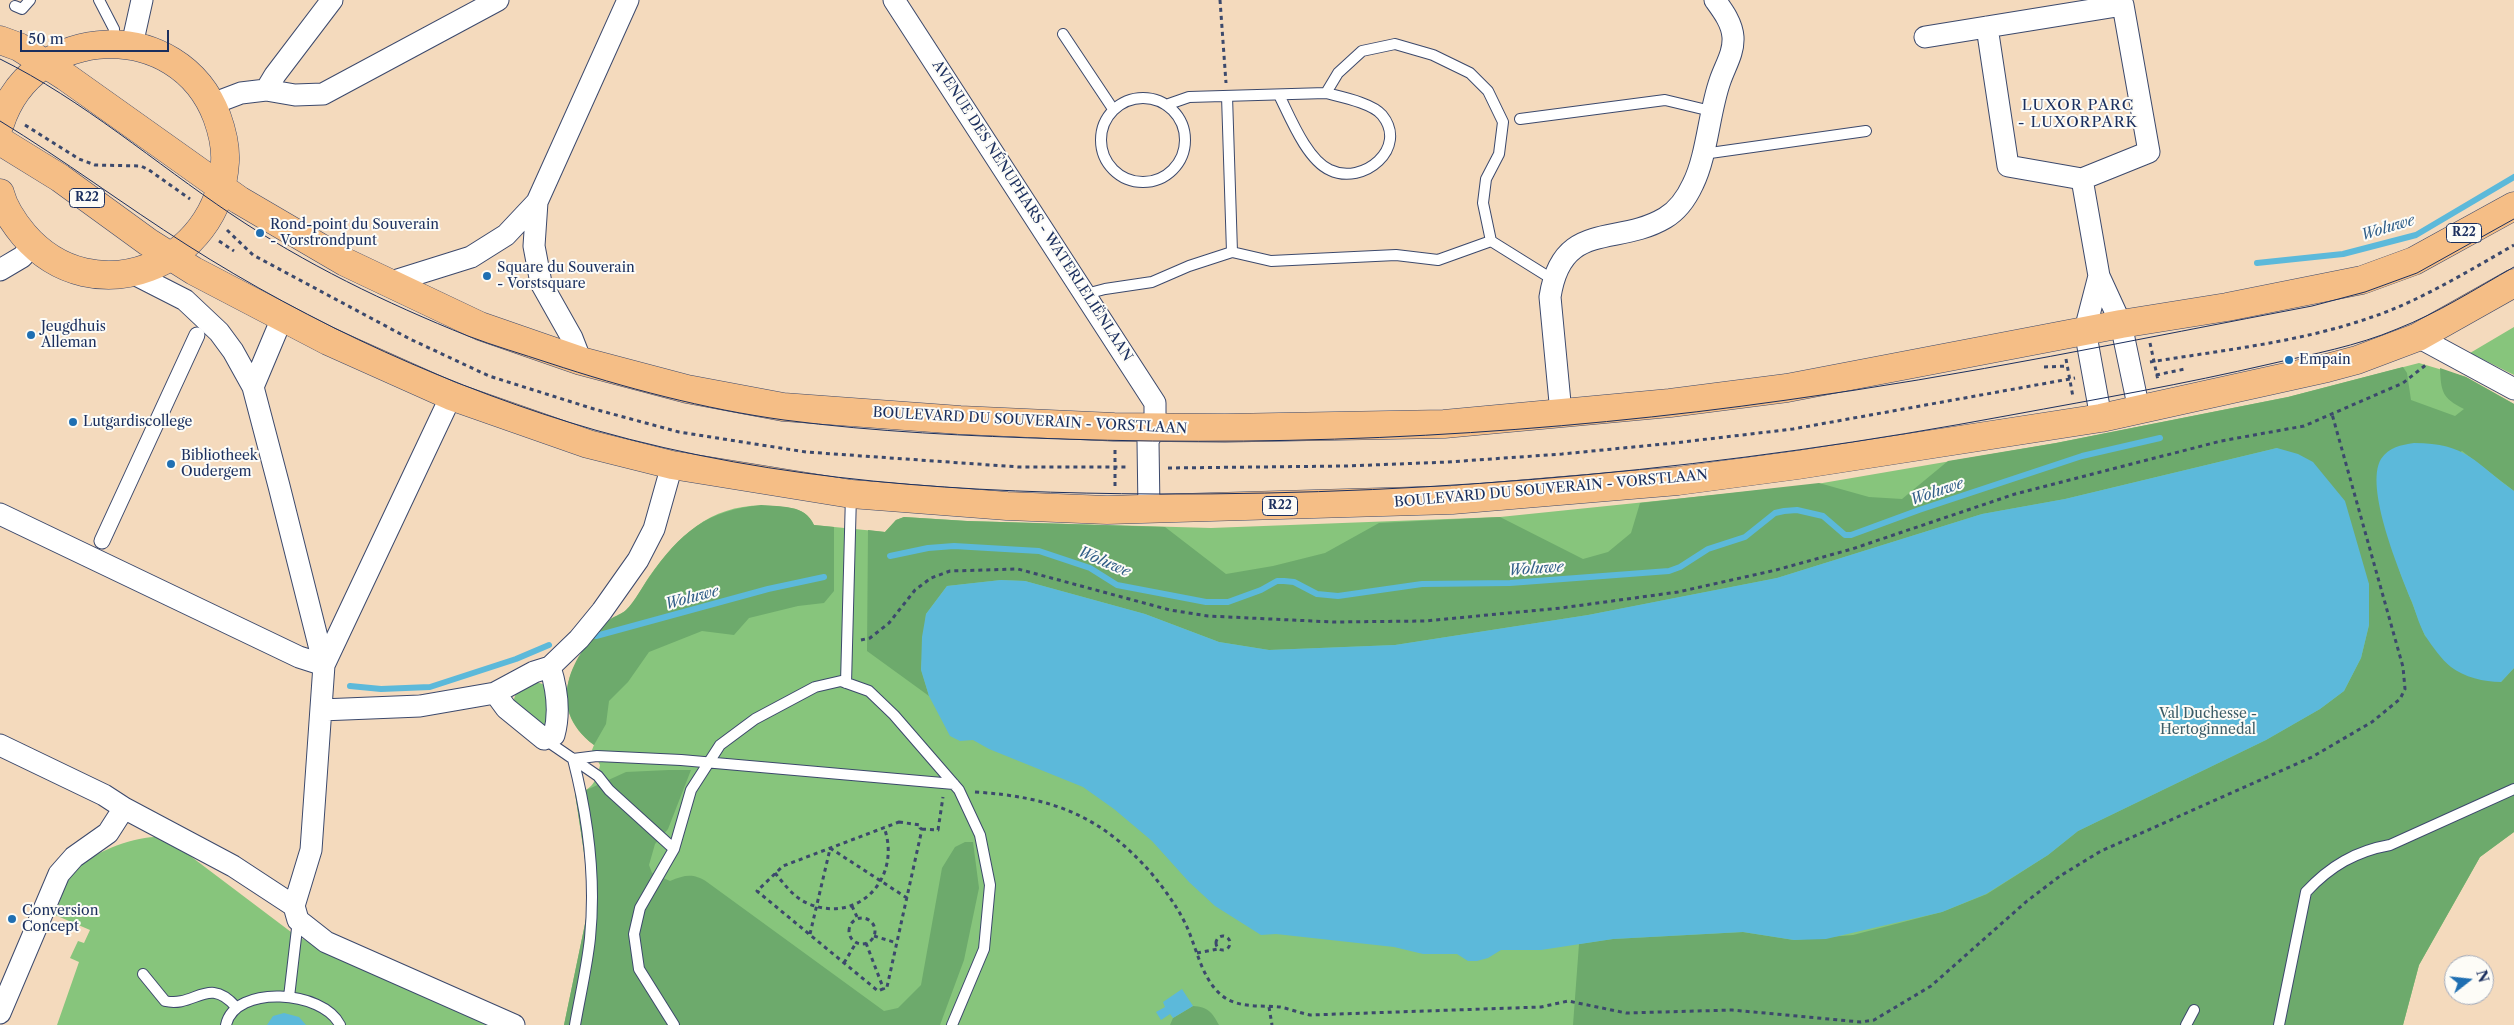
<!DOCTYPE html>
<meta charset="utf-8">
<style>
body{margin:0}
#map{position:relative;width:2514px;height:1025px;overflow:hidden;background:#f4dabd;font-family:"Libre Caslon Text",serif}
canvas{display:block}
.north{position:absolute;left:2444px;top:955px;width:50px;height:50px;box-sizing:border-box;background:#fdfcf7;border:1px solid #a3aaba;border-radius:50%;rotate:74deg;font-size:14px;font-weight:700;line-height:20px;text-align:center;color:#1b2f5e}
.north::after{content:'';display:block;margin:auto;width:18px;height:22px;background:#1f6fb2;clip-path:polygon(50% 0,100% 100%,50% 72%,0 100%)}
.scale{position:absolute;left:20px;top:30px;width:149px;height:22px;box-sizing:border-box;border:2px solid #1b2f5e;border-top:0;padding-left:6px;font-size:15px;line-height:18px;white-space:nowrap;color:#1b2f5e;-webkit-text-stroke:4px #fdfcf7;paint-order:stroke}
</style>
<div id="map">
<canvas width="2514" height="1025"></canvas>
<div class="north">N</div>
<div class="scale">50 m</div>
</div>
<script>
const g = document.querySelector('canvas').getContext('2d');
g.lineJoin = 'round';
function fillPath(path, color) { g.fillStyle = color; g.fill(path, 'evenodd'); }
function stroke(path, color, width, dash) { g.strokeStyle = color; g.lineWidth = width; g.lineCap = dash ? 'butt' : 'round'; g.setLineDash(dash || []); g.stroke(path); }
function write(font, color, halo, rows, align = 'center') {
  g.font = font + ' "Libre Caslon Text",serif'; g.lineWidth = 4; g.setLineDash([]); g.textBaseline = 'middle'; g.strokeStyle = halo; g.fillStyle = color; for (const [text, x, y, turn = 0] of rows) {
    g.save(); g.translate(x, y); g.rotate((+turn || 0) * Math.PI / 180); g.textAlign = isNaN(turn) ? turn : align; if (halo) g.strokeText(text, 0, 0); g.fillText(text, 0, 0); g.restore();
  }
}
fillPath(new Path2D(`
 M2514,327v48l-44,-22z
 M2419,363l47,14 48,27v428l-34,25 -61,108 -16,60h-1839l22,-106v-53l-11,-73c17,-2 22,-13 25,-28l-8,-15 2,-5c-51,-39 -22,-88 15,-124 4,-5 11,-6 16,-10 10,-8 17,-24 24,-34 31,-44 66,-76 124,-71 18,2 32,1 41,19l71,7 11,-12 8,-3 63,4 244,7 289,-11 311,-32 245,-42 232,-46z
 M537,682l8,3 6,40 -6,4 -32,-27 3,-9z
 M155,837l34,18 102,77 40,23 159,70h-433l22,-63 -9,-4 8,-17 6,2 6,-13 -35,-15c5,-12 9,-33 19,-43 17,-19 55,-34 81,-35z`), '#87c57c');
fillPath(new Path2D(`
 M2403,367l4,6 4,27 44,16 9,-7c-22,-11 -23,-17 -24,-41l26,9 48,27v87l-52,-40 -83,50 21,71 25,64 76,46 13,-14v164l-34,25 -61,108 -16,60h-830l6,-81 34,-5 130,-7 51,8 59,-5 89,-23 45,-18 61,-39 30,-24 188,-91 54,-31 24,-18 17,-33 8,-33v-41l-92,-136 -212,51 -83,15 -205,64 -189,37 -193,30 -126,5 -50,-8 -74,-28 -120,-33 -24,-1 -54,6 -21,28 -5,55 8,27 -62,-45 1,-121 17,2 11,-12 8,-3 63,4 198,6 61,47 47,-8 52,-13 54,-30 121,-6 83,42 25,-7 23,-19 9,-30 179,-20 50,14 33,2 46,-38 108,-18 232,-46z
 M761,505c20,2 44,-1 53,20l20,2v64l-10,12 -26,3 -49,12 -15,17 -32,-4 -53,21 -21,30 -19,19 -3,23 -12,21c-50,-38 -23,-90 15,-125 5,-4 12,-5 17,-10 9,-9 16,-23 24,-34 30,-43 57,-66 111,-71z
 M669,770h22l-23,59 -13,15 -6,21 3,8 18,8c15,-6 23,-8 37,1l177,129 14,-3 23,-23 21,-117 13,-21 10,-5h8l6,46 -15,72 -24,65h-376l22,-106v-53l-11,-73 7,-1 44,-20z
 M1193,1006c15,1 19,6 26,19h-49l3,-7z`), '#6daa6c');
fillPath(new Path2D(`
 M2414,443c53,0 61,20 100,48v177l-13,14c-17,0 -37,-5 -50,-15 -9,-7 -19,-21 -25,-30 -6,-10 -10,-24 -14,-35 -12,-29 -48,-115 -31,-143 8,-12 20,-14 33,-16z
 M2277,448l21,6 15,8 32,39 24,83v41l-8,33 -17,33 -24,18 -54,31 -188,91 -30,24 -62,39 -44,18 -116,27 -32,1 -51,-8 -130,7 -72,11h-40l-13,8 -11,3h-9l-11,-7h-34l-29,-7 -118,-13 -15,1 -46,-29 -26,-24 -37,-41 -38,-32 -31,-22 -94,-38 -16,-9 -13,1 -10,-5 -21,-40 -8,-26 1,-33 4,-23 21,-28 54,-6 24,1 120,33 74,28 50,8 126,-5 193,-30 189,-37 205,-64 83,-15z
 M1182,989l11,17 -20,12 -3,-4 -9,6 -5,-8 9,-5 -2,-5z
 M284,1013l15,4 7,8h-39l6,-9z`), '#5cb9da');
stroke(new Path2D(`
 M2257,263l86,-9 73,-19 98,-58
 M890,556l38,-8 26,-2 85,5 51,17 27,17 89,17h22l33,-12 16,-9h7l10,1 23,12 21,2 84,-12 88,-1 159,-12 11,-4 28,-18 37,-12 30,-24 9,-2 13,-1 26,6 22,19h6l68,-25 163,-54 78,-18
 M596,636l172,-47 56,-12
 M350,686l31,3 49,-2 86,-28 33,-14`), '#5cb9da', 6);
const service = new Path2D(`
 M99,0l15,29v14
 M15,6l7,3 8,-9
 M1063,34l50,75
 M1279,95c11,22 28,65 51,75 33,16 79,-22 52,-55 -10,-12 -41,-18 -56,-22
 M1227,96l5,156
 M1101 140a42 42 0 1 1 84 0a42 42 0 1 1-84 0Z
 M1520,119l145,-19 46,11
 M1703,154l163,-23
 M1491,241l61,38
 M1086,294l19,-5 47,-7 37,-16 43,-14 39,9 125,-6 42,5 53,-19 -8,-38 3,-24 13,-25 4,-32 -15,-31 -18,-18 -37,-18 -38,-11 -33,7 -24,22 -12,20 -137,4 -23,8
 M846,683l5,-188
 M544,739l54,37 11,14 65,59
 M143,974l22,27c30,7 43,-26 71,6
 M289,997l9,-77
 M226,1025c9,-41 97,-35 114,0
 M575,1025c5,-29 12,-58 15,-87 6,-60 -2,-121 -17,-179l24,-3 84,4 273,24
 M674,1025l-35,-56 -5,-35 6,-26 34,-59 17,-59 29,-45 35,-26 60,-32 26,-6 28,10 25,24 65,75 21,45 10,50 -6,64 -32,76
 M2186,1025l8,-15
 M2279,1025l27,-133c24,-26 50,-41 84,-47l124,-56`);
const pedestrian = new Path2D(`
 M102,541l95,-206`);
const minor = new Path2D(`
 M894,0l261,403v24l-7,14 1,69
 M1925,37l198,-32 26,147 -67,27 -74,-13 -21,-139
 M132,45l10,-45
 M266,90l9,-15 57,-75
 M212,104l29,-11 25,-3 29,5 28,-1 175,-94
 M2082,179l17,97
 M537,202l-3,44 7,37 31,55 9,23
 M0,270l22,-13 11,-12
 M132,273l53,27 34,32 14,19 20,36 26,99 45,179 -13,185 -17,56
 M388,283l83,-26 35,-22 31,-33 91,-202
 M2418,337l96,52
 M253,387l29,-69
 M1561,413l-11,-116c12,-78 66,-50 115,-79 12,-7 22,-21 28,-34 14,-28 16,-72 27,-103 5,-15 14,-28 13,-44 -1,-14 -10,-26 -18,-37
 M2101,418l-16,-88 14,-54 22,48 18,86
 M0,514l299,143 25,8
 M324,665l127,-269
 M495,693l11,15 38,31 10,-4c6,-22 3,-46 -4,-68
 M321,710l99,-4 75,-13 39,-21 16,-5 29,-28 23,-28 36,-51 16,-31 18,-64
 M0,745l104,50 20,13 109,58 61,40 4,14 28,22 188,83
 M0,1013l59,-139 15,-17 34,-24 16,-25`);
const primary = new Path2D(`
 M0,40l19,7 47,30 173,123 106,62 135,64 101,35 106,28 96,18 177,13 154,7 111,1 219,-4 226,-21 117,-15 334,-64 106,-17 135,-27 52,-19 100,-55
 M0,124c33,-102 179,-108 217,-7 5,14 9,30 8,45 -6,103 -131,154 -201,73 -10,-12 -20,-26 -24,-42
 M0,141l60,37 88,64 46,29 134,70 123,55 137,48 84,21 179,29 156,12 100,4 345,-10 226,-19 120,-16 303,-47 226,-50 30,-8 61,-23 96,-54`);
stroke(service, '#3c496c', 12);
stroke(pedestrian, '#3c496c', 17);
stroke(minor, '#3c496c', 23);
stroke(primary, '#3c496c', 29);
stroke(new Path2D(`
 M1220,0l6,83
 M25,125l54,34 16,6 46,1 8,4 41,29
 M227,230l26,25 157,84 79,37 105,33 85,23 127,20 213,15h110
 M219,241l15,10
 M2150,343l8,37
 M2066,359l7,38
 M2150,362c74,-12 151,-20 222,-45 46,-15 100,-48 142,-72
 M2044,367l23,-1
 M2156,375l29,-6
 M1168,468l178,-2 102,-4 114,-8 112,-11 119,-14 282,-51
 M1115,486v-36
 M861,640l9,-2 19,-15 26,-33 16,-12 19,-7 68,-2 152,41 38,6 125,6 92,-1 136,-13 117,-16 98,-22 76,-21 163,-55 206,-53 83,-15 99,-43 24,-19
 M975,792c77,5 126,23 177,82 13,16 25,32 34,51 10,21 15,51 33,68 16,16 41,12 61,14 10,2 20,6 30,8l231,-8 27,-6 58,12 106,-3 129,12 13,-2 57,-34 96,-85 33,-25 41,-25 211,-94 60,-35 28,-23 5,-10 -2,-22 -71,-253
 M899,822l21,3v3l2,1 -35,158 -9,4 -121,-100 26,-25z
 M922,829l16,1 5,-33
 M830,848l77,50
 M775,873c10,12 19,25 34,31 51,20 93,-27 75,-77
 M852,906l6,13
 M849 931a13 13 0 1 1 26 0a13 13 0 1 1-26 0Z
 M810,934l20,-85
 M1216 943a7 7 0 1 1 14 0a7 7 0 1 1-14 0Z
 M874,936l23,7
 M866,943l18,47
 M1197,953l21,-4
 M844,963l12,-20
 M1269,1007l3,18`), '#3c496c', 3, [4, 4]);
stroke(service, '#fff', 10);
stroke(pedestrian, '#fff', 15);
stroke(minor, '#fff', 21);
stroke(primary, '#f5be86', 28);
stroke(new Path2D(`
 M0,59c83,41 155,104 231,155 74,50 155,89 237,122 26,10 54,18 81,27 76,25 155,46 235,57 92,12 185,16 278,19 242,8 485,-5 725,-39 176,-24 351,-61 525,-94l53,-14 52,-19 97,-54
 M0,121c64,39 124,84 187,124 122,78 269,145 408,185 183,52 373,63 562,64 288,1 572,-26 854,-79 87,-16 173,-31 259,-51 43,-10 87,-18 127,-35 41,-16 78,-40 117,-62`), '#1b2f5e', 1);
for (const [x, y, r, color] of [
 [260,233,5,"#1f6fb2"],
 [487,276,5,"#1f6fb2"],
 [31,335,5,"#1f6fb2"],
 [2289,360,5,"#1f6fb2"],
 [73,422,5,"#1f6fb2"],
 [171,464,5,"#1f6fb2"],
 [12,919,5,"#1f6fb2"]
]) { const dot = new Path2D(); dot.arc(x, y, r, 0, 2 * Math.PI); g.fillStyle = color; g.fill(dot); stroke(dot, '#fdfcf7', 2); }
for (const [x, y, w] of [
 [87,198,35],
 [2464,233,35],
 [1280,506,35]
]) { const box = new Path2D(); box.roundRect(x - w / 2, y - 9.5, w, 19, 4); g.fillStyle = '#fdfcf7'; g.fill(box); stroke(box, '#1b2f5e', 1); }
write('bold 12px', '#1b2f5e', null, [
 ["R22",87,198],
 ["R22",2464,233],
 ["R22",1280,506]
]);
write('14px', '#1b2f5e', '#fdfcf7', [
 ["AVENUE DES NÉNUPHARS - WATERLELIËNLAAN",1032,211,57],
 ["BOULEVARD DU SOUVERAIN - VORSTLAAN",1030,421,3],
 ["BOULEVARD DU SOUVERAIN - VORSTLAAN",1551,489,-5]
]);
write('14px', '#1b2f5e', '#fdfcf7', [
 ["Rond-point du Souverain",270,225],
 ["- Vorstrondpunt",270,241],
 ["Square du Souverain",497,268],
 ["- Vorstsquare",497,284],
 ["Jeugdhuis",41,327],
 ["Alleman",41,343],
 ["Empain",2299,360],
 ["Lutgardiscollege",83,422],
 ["Bibliotheek",181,456],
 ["Oudergem",181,472],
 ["Conversion",22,911],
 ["Concept",22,927]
], 'left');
write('14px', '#3b5c67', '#fdfcf7', [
 ["Val Duchesse -",2208,714],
 ["Hertoginnedal",2208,730]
]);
g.letterSpacing = '1px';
write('15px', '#1b2f5e', '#fdfcf7', [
 ["LUXOR PARC",2078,106],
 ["- LUXORPARK",2078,123]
]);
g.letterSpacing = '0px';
write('italic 15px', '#325f89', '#fdfcf7', [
 ["Woluwe",2388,228,-17],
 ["Woluwe",1937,492,-19],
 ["Woluwe",1104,562,23],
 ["Woluwe",1536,569,-4],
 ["Woluwe",692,598,-15]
]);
</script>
